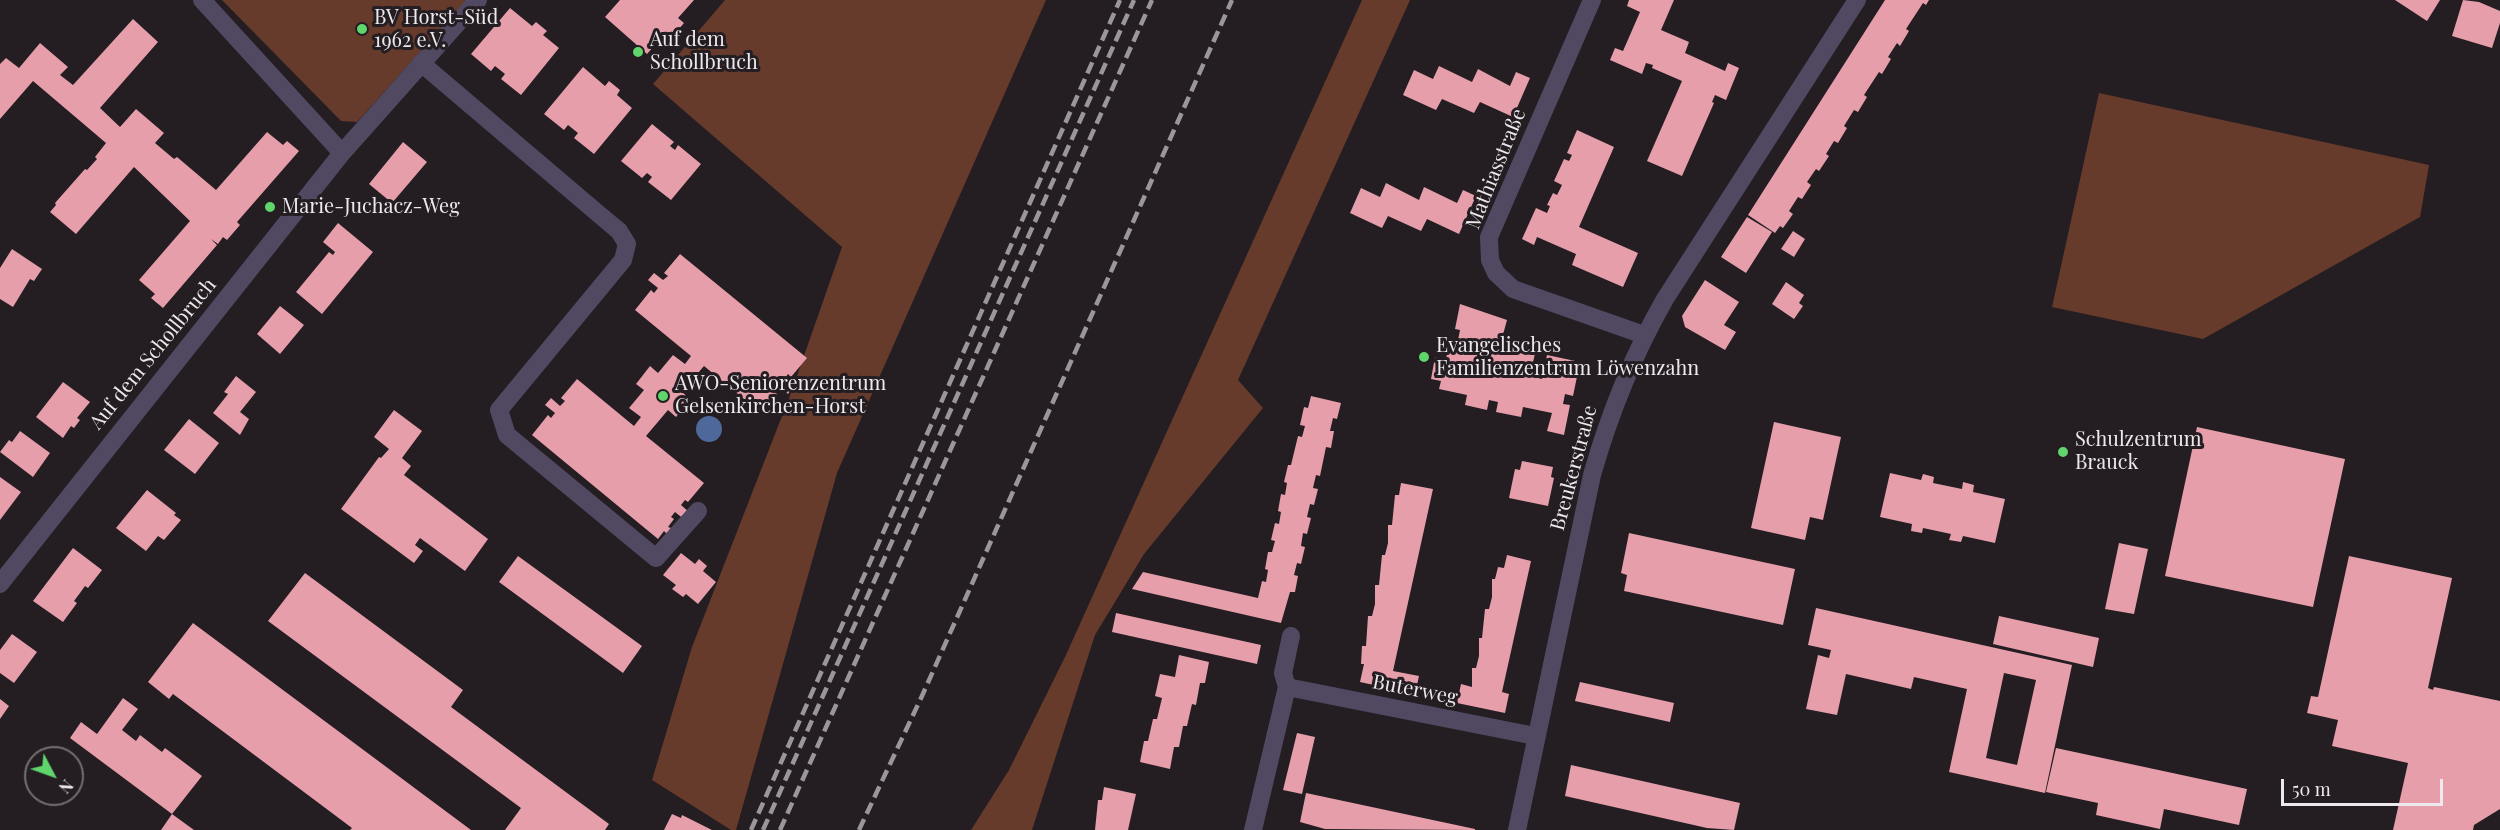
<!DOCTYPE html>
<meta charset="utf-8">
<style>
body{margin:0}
#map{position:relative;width:2500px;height:830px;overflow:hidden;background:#241d22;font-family:"Playfair Display",serif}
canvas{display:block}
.north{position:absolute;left:24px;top:746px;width:60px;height:60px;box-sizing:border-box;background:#241d22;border:2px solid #746e72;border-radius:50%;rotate:131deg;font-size:16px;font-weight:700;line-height:24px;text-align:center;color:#ece8eb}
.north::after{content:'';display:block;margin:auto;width:21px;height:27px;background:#5fd56b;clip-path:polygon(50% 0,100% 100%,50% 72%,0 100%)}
.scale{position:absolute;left:2281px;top:779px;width:162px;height:27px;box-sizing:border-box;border:3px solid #ece8eb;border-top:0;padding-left:8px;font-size:18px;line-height:21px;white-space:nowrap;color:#ece8eb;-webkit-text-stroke:4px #241d22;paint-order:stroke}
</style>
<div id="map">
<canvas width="2500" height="830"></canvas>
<div class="north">N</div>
<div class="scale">50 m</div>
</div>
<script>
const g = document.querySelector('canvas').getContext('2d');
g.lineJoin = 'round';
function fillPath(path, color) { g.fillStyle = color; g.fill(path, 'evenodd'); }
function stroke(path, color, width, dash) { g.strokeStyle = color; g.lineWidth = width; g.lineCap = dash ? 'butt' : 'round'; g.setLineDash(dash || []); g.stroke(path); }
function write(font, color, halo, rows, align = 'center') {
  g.font = font + ' "Playfair Display",serif'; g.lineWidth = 6; g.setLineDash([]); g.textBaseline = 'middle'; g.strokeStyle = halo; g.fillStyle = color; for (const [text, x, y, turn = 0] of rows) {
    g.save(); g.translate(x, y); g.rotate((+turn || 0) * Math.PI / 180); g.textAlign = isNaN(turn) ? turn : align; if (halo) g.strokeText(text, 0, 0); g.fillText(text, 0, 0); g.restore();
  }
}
fillPath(new Path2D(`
 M222,0h245l-110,122 -16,-1z
 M725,0h321l-209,473 -101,357h-5l-79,-50 40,-133 99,-254 51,-146 -189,-163z
 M1362,0h48l-172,380 25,28 -119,146 -49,81 -63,195h-61l38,-60 56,-113z
 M2099,93l330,72 -9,52 -217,122 -151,-32z`), '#663b2b');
fillPath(new Path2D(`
 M696 429a13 13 0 1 1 26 0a13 13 0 1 1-26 0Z`), '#4f689c');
fillPath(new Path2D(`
 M620,0h74l-16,18 6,5 -17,20 -6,-5 -14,16 -42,-37z
 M1629,0h45l-13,30 28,12 -4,11 40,18 3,-8 11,5 -13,32 -11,-5 -3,7 2,1 -32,73 -35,-15 35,-80 -30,-13 1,-3 -7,-2 -4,11 -32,-14 5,-12 8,3 17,-39 -13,-6z
 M1885,0h44l-3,5 -3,-2 -17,26 3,2 -9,15 -3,-3 -9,14 3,2 -9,15 -3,-2 -15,23 3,2 -9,15 -4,-2 -10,16 3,2 -9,15 -4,-2 -8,13 3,2 -10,15 -3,-2 -9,13 4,3 -9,14 -4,-2 -9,14 4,3 -10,14 -3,-2 -5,7 -27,-18z
 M2395,0h45l-13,21z
 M2463,0l16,2 21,9v12l-8,25 -40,-12z
 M510,8l22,18 4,-4 11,9 -4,4 16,13 -38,47 -20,-16 4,-5 -10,-8 -4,5 -20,-17z
 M133,19l25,23 -58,66 20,19 16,-18 28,24 -9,10 19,16 3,-2 39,33 51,-58 16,13 4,-4 12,10 -62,71 3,3 -13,15 -4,-3 -5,7 -7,-5 6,6 -54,63 -12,-10 4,-4 -16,-14 51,-59 -56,-54 -58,67 -26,-22 6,-7 -1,-2 30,-34 2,1 10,-11 -2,-2 11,-14 -73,-62 -33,38v-55l6,-6 13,10 21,-25 28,24 -8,8 13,10z
 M1439,66l33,16 6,-13 32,17 6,-14 14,6 -17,39 -33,-15 -6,11 -32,-14 -6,11 -33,-15 11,-25 19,9z
 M583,67l22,19 4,-5 11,9 -3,5 15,13 -38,46 -20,-16 4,-5 -10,-8 -4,5 -20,-16z
 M652,124l22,18 -4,4 5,4 3,-5 23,19 -30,36 -23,-18 4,-5 -5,-4 -5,5 -21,-17z
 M1577,130l37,17 -35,80 59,26 -15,34 -51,-22 4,-11 -39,-17 -3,8 -12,-6 14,-31 11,5 3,-7 -3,-1 6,-12 4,2 5,-10 -8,-4 10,-22 5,2 3,-6 -5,-2z
 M403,142l24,20 -35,41 -23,-19z
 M1386,183l33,17 5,-13 33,16 6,-13 13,6 -17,38 -32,-15 -6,12 -33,-15 -6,12 -32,-15 11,-25 19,9z
 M1747,217l25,15 -26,41 -25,-16z
 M338,223l35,29 -51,62 -26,-22 33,-40 4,3 2,-3 -12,-10z
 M1793,231l12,8 -11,18 -13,-8z
 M12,249l30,20 -8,12 -4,-2 -17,28 -13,-8v-31z
 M680,254l127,104 -16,19 -3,-3 -4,6 9,7 -5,7 -10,-8 -4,6 3,2 -16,19 -57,-47 -22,26 8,7 -14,18 -8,-7 -22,26 58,47 -16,19 -3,-2 -4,5 9,8 -5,7 -10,-8 -4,5 3,2 -6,8 3,1 -4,6 -3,-3 -6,8 -126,-104 16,-20 3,3 4,-5 -10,-8 6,-7 9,8 5,-5 -4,-3 16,-19 57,47 7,-9 -12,-9 15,-18 -8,-6 14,-18 8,7 15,-18 12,9 6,-8 -56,-46 16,-20 3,3 4,-5 -10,-8 6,-7 9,7 5,-4 -4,-3z
 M1705,280l34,22 -15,23 12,7 -11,18 -40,-23 -3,-11z
 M1786,282l18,13 -5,8 4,3 -9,13 -22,-15z
 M1460,304l47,16 -9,33 9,2 3,-11 26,5 -6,27 12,3 5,-24 33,7 -7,34 -8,-2 -2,10 7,1 -6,30 -17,-4 5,-18 -29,-6 -2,10 -25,-5 2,-10 -9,-2 -2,10 -22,-5 2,-10 -28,-6 2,-8 -10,-2 4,-22 11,2 4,-20 8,1 2,-10 -5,-1z
 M280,306l24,19 -24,29 -23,-20z
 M236,376l20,16 -16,20 9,7 -9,16 -27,-22 15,-19 -4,-2z
 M63,382l27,20 -13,16 3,2 -6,8 -3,-2 -8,12 -27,-21z
 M1311,396l30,7 -4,16 -4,-1 -3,13h4l-3,17 -5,-1 -6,29 -4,-1 -3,13 5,1 -4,16 -4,-1 -3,13 4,1 -4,16 -4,-1 -2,13 4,1 -4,17 -4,-1 -3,12 4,1 -3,16h-5l-9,31 -149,-34 11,-17 115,26 4,-17 4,1 2,-12 -3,-1 3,-17h4l3,-11 -4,-1 4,-17 4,1 2,-12 -3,-1 3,-17 4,1 2,-12 -3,-1 4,-17h3l7,-29 4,1 3,-11 -5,-1 4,-18 4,1z
 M394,410l28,21 -20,27 9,8 -7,9 84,64 -23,32 -45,-33 -5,7 8,6 -9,12 -73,-54 38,-52 2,1 8,-9 -15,-12z
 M189,419l30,24 -24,31 -31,-24z
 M1774,422l67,15 -18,83 -13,-3 -5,23 -54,-12z
 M2197,427l148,32 -32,148 -148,-31z
 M20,431l30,22 -17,24 -33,-25 9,-12 3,2z
 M1522,461l31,6 -2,10 3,1 -6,28 -39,-8 6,-29 5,1z
 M1890,473l31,7 2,-6 11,3 -1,6 29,6 1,-7 11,3 -1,7 32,7 -10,44 -32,-7 -2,6 -12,-2 2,-6 -28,-6 -1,5 -11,-2 1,-7 -32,-7z
 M0,477l21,15 -21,28z
 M1401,483l32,6 -40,182 26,5 -4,18 -55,-12 4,-18h-3l1,-18h4l2,-30h4l3,-12v-19h4l3,-30h3l3,-12v-18h4l3,-30h4z
 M147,490l29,23 -2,2 7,5 -17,20 -6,-4 -12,15 -30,-23z
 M1629,533l166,36 -12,56 -159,-34 3,-16 -6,-2z
 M2119,543l29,6 -14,65 -29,-5z
 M73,548l29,22 -14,18 -3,-2 -5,7 -6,8 3,2 -14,19 -30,-21z
 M681,553l14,11 4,-5 8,7 -4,5 13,11 -18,22 -12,-10 -3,3 -11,-8 4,-4 -13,-10z
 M1507,555l24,6 -29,131 7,2 -4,19 -48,-10 4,-19 11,3v-19h4l3,-12v-18h3l3,-29h4l3,-12v-18h3l3,-12 6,1z
 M518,556l124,90 -19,27 -124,-91z
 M2349,556l103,22 -24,110 5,2 1,-3 66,14v108l-26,16 -1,5h-80l15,-67 -76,-17 6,-26 -31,-7 4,-17 7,1z
 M305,573l158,117 -12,17 158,117 -4,6h-100l16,-22 -253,-187z
 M1816,608l256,57 -27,128 -96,-21 18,-83 -53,-12 -3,12 -65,-15 -9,41 -31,-6 12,-54 11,3 2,-8 -23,-5zM2004,673l32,7 -19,85 -31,-7z
 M1116,613l145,32 -4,19 -145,-32z
 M1999,616l100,22 -6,29 -100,-23z
 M193,623l278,207h-121l2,-2 -179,-134 -4,5 -21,-17z
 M12,634l25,18 -23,31 -14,-10v-23z
 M1179,655l30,7 -4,21h-5l-4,22 -4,-1 -5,22h-4l-4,21h-5l-4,22 -30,-7 4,-21h4l5,-22h4l5,-21 -7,-2 5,-22 15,3z
 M1580,682l94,21 -4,19 -95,-21z
 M123,698l15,11 -16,21 14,11 4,-6 22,17 3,-4 37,28 -30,38 22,16h-33l11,-16 -102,-76 11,-16 16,12z
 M0,699l9,7 -9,13z
 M1297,733l18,4 -13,57 -19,-4z
 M2056,748l191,41 -8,36 -75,-16 -4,20 -64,-14 2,-12 -52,-11z
 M1571,765l169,38 -6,27 -27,-2 -142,-32z
 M1104,787l32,7 -8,36h-33l3,-30h4z
 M1306,793l169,36v1l-150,-1 -25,-7z
 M672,814l9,4 1,-3 30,15h-48z`), '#e69eab');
stroke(new Path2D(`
 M202,0l140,153
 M1592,0l-103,237 1,23 6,13 17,16 131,46
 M421,63l180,153 18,15 8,13 -4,16 -124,150 8,25 149,123 42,-47
 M0,584l342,-431 136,-153
 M1287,687l-4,-14 8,-37
 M1253,830l34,-143 248,49
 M1517,830l75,-355c18,-63 41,-120 73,-176l192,-299`), '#504961', 18);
stroke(new Path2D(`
 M751,830l369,-830
 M763,830l371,-830
 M780,830l372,-830
 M859,830l63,-134 310,-696`), '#9b9699', 4.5, [12, 6]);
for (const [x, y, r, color] of [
 [362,29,6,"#5fd56b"],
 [638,52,6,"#5fd56b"],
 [270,207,6,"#5fd56b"],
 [1424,357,6,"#5fd56b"],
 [663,396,6,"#5fd56b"],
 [2063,452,6,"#5fd56b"]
]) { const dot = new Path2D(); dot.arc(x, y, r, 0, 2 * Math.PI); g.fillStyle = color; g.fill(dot); stroke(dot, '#241d22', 2); }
write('20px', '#ece8eb', '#241d22', [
 ["BV Horst-Süd",374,18],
 ["1962 e.V.",374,41],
 ["Auf dem",650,40],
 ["Schollbruch",650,63],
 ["Marie-Juchacz-Weg",282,207],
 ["Evangelisches",1436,346],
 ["Familienzentrum Löwenzahn",1436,369],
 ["AWO-Seniorenzentrum",675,384],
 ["Gelsenkirchen-Horst",675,407],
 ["Schulzentrum",2075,440],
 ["Brauck",2075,463]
], 'left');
write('20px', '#ece8eb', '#241d22', [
 ["Mathiasstraße",1496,169,-68],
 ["Auf dem Schollbruch",153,354,-51],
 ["Breukerstraße",1574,468,-75],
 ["Buterweg",1415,690,11]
]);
</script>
